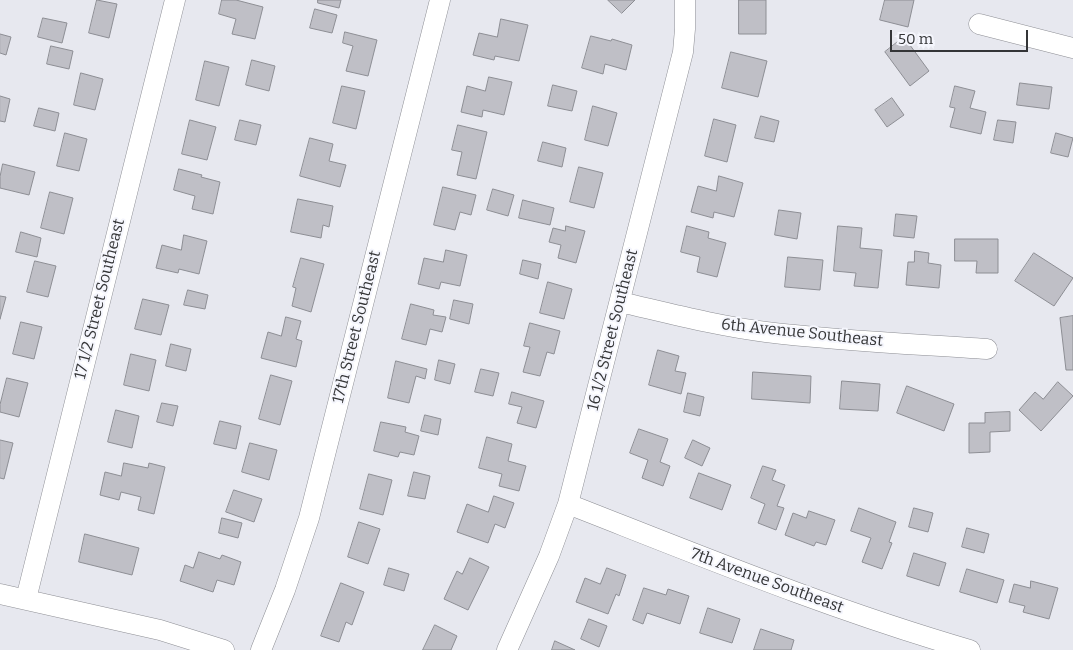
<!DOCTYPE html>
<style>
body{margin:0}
#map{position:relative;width:1073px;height:650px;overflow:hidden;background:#e7e8ef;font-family:Bitter,serif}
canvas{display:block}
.scale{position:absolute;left:890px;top:30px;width:138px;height:22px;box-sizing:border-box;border:2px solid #343537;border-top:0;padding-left:6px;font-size:15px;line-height:18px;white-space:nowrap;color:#343537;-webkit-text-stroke:4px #f5f6fd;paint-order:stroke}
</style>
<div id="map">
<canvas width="1073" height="650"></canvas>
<div class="scale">50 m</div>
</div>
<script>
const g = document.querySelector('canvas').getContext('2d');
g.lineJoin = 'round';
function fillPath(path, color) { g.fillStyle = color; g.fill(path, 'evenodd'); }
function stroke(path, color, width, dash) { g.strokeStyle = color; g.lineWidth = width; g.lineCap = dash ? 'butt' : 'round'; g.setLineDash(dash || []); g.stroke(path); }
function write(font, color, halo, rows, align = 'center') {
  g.font = font + ' Bitter,serif'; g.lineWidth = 4; g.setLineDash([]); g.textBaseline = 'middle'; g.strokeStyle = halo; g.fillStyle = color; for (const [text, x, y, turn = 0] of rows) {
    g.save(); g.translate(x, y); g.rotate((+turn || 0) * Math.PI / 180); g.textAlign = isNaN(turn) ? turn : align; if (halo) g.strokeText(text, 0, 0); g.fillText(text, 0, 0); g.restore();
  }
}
const building = new Path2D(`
 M97,0l20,4 -8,34 -20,-5z
 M222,0h14l27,7 -8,32 -23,-5 4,-15 -17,-5z
 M318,0h23l-2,8 -21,-5z
 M608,0h27l-13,13z
 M739,0h27v34h-27z
 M885,0h29l-6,27 -28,-7z
 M315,9l22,6 -5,18 -22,-5z
 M43,18l24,5 -5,20 -24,-6z
 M501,19l27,6 -9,36 -24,-5 -1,4 -21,-5 6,-22 18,4z
 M345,32l32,8 -9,36 -22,-5 7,-25 -10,-3z
 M0,34l11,3 -5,18 -6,-2z
 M591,36l20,5 1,-2 20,6 -6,25 -21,-6 -2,10 -21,-6z
 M904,37l25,34 -19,15 -25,-34z
 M51,46l22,5 -4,18 -22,-5z
 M731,52l36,9 -9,36 -36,-9z
 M252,60l23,6 -6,25 -23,-6z
 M205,61l24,6 -10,39 -23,-6z
 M81,73l22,6 -8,31 -21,-5z
 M489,77l23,5 -8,33 -21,-5 -1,7 -21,-5 6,-26 18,5z
 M1020,83l32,4 -3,22 -32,-4z
 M553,85l24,6 -5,20 -24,-5z
 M342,86l23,5 -9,38 -23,-6z
 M955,86l20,5 -5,17 16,4 -5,22 -31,-7 5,-19 -5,-1z
 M0,96l10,3 -5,23 -5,-1z
 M892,98l12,17 -17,12 -12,-17z
 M593,106l24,7 -9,33 -23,-6z
 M39,108l20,5 -4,18 -21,-5z
 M761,116l18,5 -5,21 -19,-4z
 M714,119l22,6 -9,37 -22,-6z
 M190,120l26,7 -9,33 -25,-6z
 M240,120l21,5 -5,20 -21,-5z
 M998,120l18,2 -3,21 -19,-3z
 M458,125l29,7 -11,47 -19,-4 5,-23 -10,-2z
 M65,133l22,6 -8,32 -22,-5z
 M1056,133l17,5 -5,19 -17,-4z
 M310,138l23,6 -4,17 17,4 -6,22 -40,-11z
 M543,142l23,6 -4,19 -24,-6z
 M3,164l32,8 -6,23 -29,-7v-11z
 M579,167l24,6 -9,35 -24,-6z
 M179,169l23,6 -1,2 19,5 -7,32 -21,-5 3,-13 -21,-6z
 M719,176l24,7 -9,34 -20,-5 -1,6 -22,-6 7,-26 18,5z
 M443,187l33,8 -5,20 -11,-3 -5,18 -21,-5z
 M493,189l21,6 -6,21 -21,-6z
 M50,192l23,6 -9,36 -23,-6z
 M298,199l35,7 -4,21 -6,-2 -2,13 -30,-6z
 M523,200l31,8 -4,17 -31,-7z
 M779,210l22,3 -4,26 -22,-4z
 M896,214l21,2 -3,22 -20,-2z
 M566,226l19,5 -9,32 -18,-5 3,-13 -12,-3 4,-14 12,3z
 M687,226l22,6 -1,6 18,5 -9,34 -20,-5 3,-15 -19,-5z
 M838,226l24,2 -2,20 22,2 -4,38 -24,-2 2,-13 -22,-2z
 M21,232l20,6 -4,19 -21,-5z
 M184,235l23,6 -8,33 -20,-5 -1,4 -22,-5 6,-23 19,5z
 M955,239h43v34h-22l1,-12h-22z
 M446,250l21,5 -7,31 -19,-4 -2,7 -21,-5 6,-26 19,4z
 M915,251l14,2 -1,10 13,2 -2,23 -33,-3 2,-23h6z
 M1034,253l39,25 -19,28 -39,-25z
 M788,257l35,3 -3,30 -35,-3z
 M301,258l23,6 -13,48 -19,-6 4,-18 -3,-1z
 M523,260l18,4 -3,15 -18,-5z
 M35,261l21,5 -8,31 -21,-5z
 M548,282l24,7 -8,30 -24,-6z
 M188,290l20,5 -3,14 -21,-4z
 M0,296l6,1 -6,22z
 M143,299l26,6 -8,30 -26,-6z
 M454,300l19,4 -4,20 -19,-5z
 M411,304l23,6 -1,5 13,2 -4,15 -12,-3 -4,16 -24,-6z
 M1073,316v54h-7l-6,-52z
 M286,317l15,4 -5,18 6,2 -6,26 -35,-9 7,-26 13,4z
 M21,322l21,5 -8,32 -21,-5z
 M530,323l30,8 -6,23 -7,-2 -7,24 -17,-4 7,-25 -6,-1z
 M171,344l20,5 -5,22 -20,-5z
 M658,350l21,6 -4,15 11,2 -5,21 -32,-9z
 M131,354l25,6 -7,31 -25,-6z
 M439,360l16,4 -5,20 -15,-4z
 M396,361l31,8 -2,10 -9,-3 -7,27 -21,-5z
 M481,369l18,4 -6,23 -18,-4z
 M753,372l58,4 -1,27 -58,-4z
 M271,375l21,6 -12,44 -21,-6z
 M7,378l21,5 -9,34 -19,-5v-7z
 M842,381l38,3 -2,27 -38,-2z
 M1058,382l15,14 -32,35 -22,-21 16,-18 8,7z
 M907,386l47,18 -10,27 -47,-18z
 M512,392l32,9 -8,27 -19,-5 5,-16 -13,-3z
 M688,393l16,4 -4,19 -16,-4z
 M162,403l16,3 -5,20 -16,-4z
 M116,410l23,6 -7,32 -24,-6z
 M1010,412v19l-20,1v20l-21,1v-30h16v-10z
 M425,415l16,4 -3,16 -17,-4z
 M220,421l21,5 -5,23 -22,-5z
 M381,422l25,5 -1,5 14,4 -5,19 -14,-3 -2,5 -24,-6z
 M639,429l29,10 -8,23 10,4 -7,20 -21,-8 6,-18 -18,-7z
 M487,437l25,7 -4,17 18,5 -7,25 -20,-5 3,-12 -23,-6z
 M0,440l13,3 -9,36 -4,-1z
 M693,440l17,8 -8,18 -17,-8z
 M250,443l27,7 -8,30 -27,-8z
 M124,463l24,5 1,-5 16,4 -11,47 -16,-4 3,-13 -20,-5 -2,8 -19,-5 5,-23 16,4z
 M763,466l13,4 -4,10 13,5 -8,21 7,2 -8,22 -18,-7 7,-19 -14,-6z
 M414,472l16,4 -5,23 -17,-3z
 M699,473l32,12 -9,25 -32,-12z
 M369,474l23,6 -9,35 -23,-6z
 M234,490l28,9 -8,23 -28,-10z
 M494,496l20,7 -9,25 -10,-4 -7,19 -31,-11 10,-28 21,8z
 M859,508l37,14 -7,20 3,1 -10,26 -20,-7 9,-24 -20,-7z
 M914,508l19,5 -5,19 -19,-5z
 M809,511l26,9 -9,25 -10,-3 -2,4 -29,-11 8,-22 13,5z
 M222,518l20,5 -4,15 -19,-5z
 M359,522l21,7 -12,35 -20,-7z
 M967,528l22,6 -5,19 -22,-6z
 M85,534l54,14 -7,27 -53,-13z
 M199,552l21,7 2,-4 19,7 -7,23 -17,-5 -4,12 -33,-11 5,-16 8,3z
 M914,553l32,10 -7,23 -32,-10z
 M470,558l19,9 -21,43 -24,-11 13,-28 5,3z
 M389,568l20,6 -5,17 -20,-6z
 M607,568l19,7 -7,21 -3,-2 -8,20 -32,-12 9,-24 15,6z
 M967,569l37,11 -7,23 -37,-11z
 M1031,581l27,7 -9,31 -26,-7 2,-6 -16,-4 5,-18 16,4z
 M341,583l23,9 -12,33 -6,-3 -7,20 -18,-6z
 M644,588l22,7 2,-6 21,7 -9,28 -33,-11 -4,11 -10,-4z
 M708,608l32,11 -8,24 -32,-10z
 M589,619l18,7 -8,21 -18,-8z
 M435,625l22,11 -6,14h-28z
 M761,629l33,11 -3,10h-37z
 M555,641l20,9h-23z`);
fillPath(building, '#bfbfc6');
stroke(building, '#8d8e94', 1);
const minor = new Path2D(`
 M979,24l94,24
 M620,302c48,11 97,24 146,30 73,9 147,12 221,17
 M568,504c133,52 264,106 402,146
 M0,594l160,36 64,20
 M26,599l149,-599
 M261,650l24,-60 24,-72 131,-518
 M507,650l42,-94 19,-52 115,-452 2,-23v-29`);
stroke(minor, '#8d8e94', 21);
stroke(minor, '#fff', 20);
write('16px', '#343537', '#f5f6fd', [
 ["17 1/2 Street Southeast",100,299,-76],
 ["17th Street Southeast",357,327,-76],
 ["16 1/2 Street Southeast",613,330,-76],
 ["6th Avenue Southeast",802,333,6],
 ["7th Avenue Southeast",767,581,20]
]);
</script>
